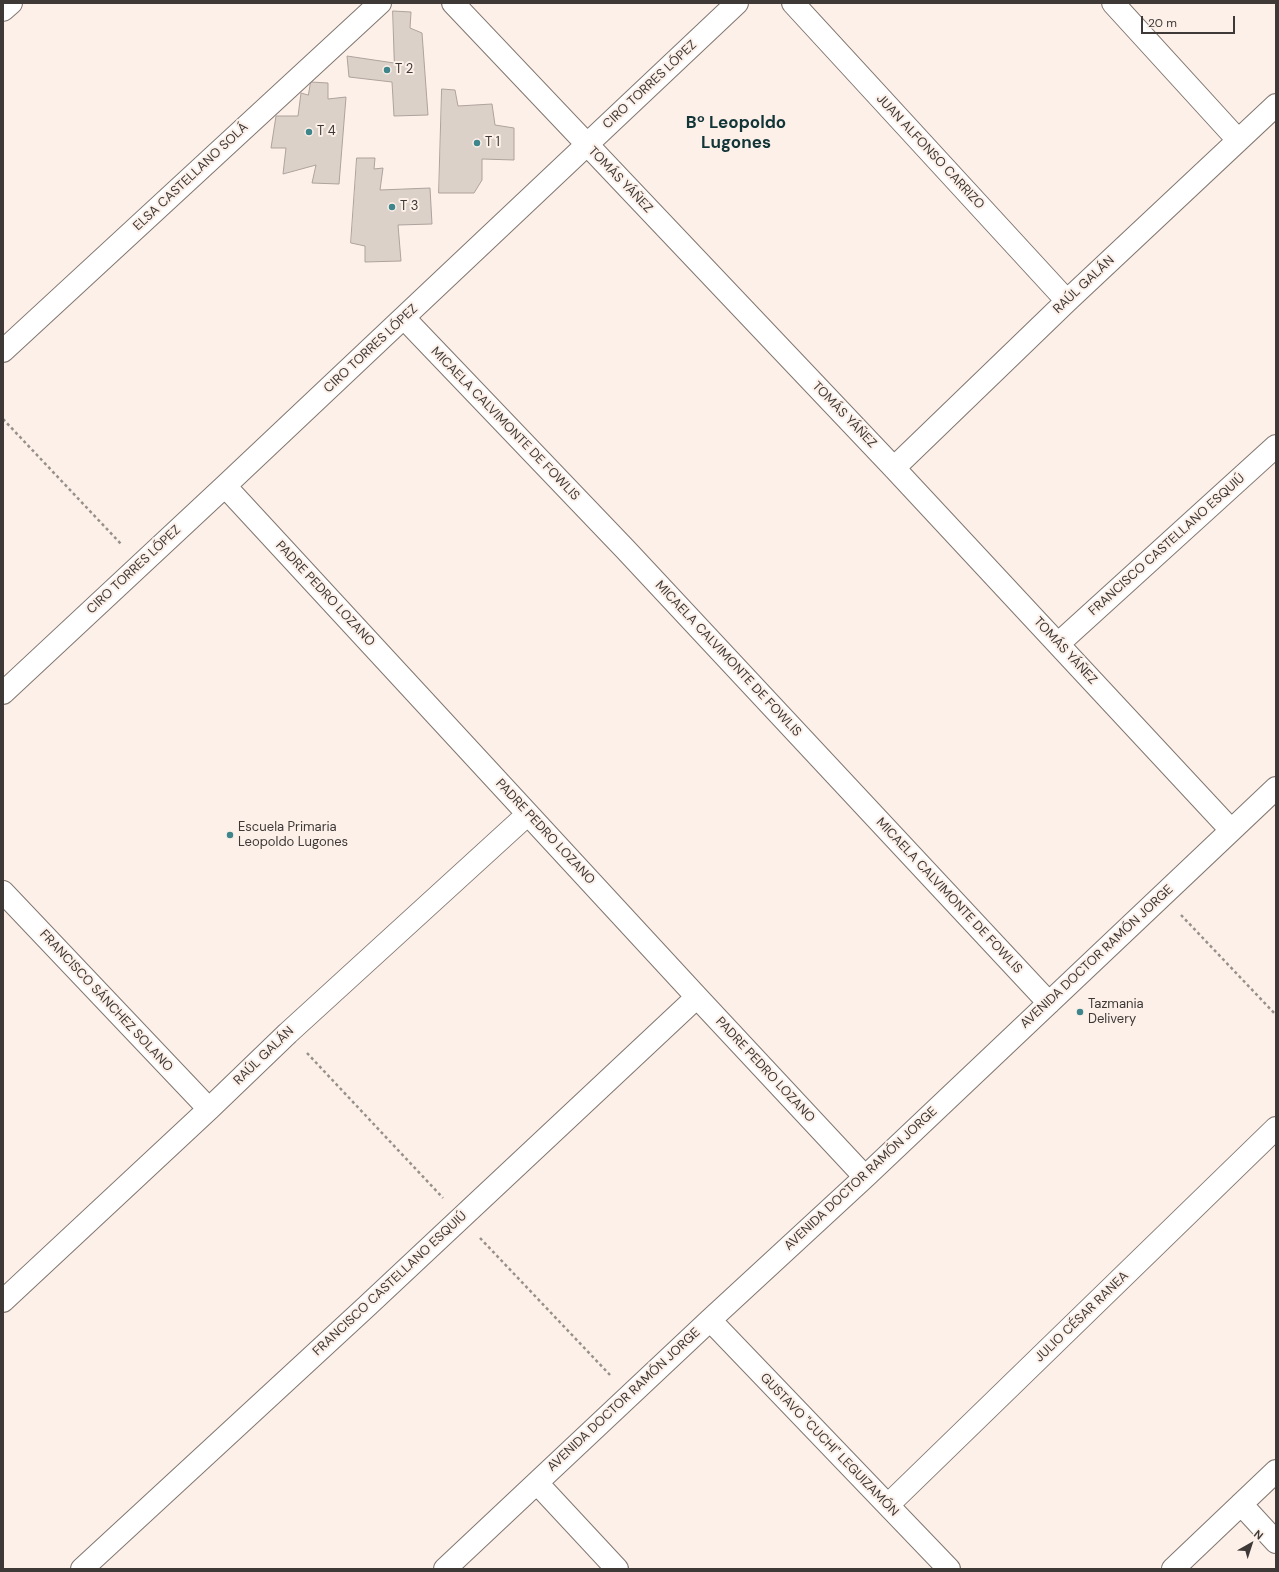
<!DOCTYPE html>
<meta charset="utf-8">
<style>
body{margin:0}
#map{position:relative;width:1279px;height:1572px;overflow:hidden;background:#fcf0e9;font-family:"DM Sans",sans-serif}
canvas{display:block}
.frame{position:absolute;inset:0;border:4px solid #3e3936;pointer-events:none}
.north{position:absolute;left:1231px;top:1524px;width:40px;height:40px;-webkit-text-stroke:3px #fcf0e9;paint-order:stroke;rotate:39deg;font-size:11px;font-weight:700;line-height:16px;text-align:center;color:#3e3936}
.north::after{content:'';display:block;margin:auto;width:14px;height:18px;background:#3e3936;clip-path:polygon(50% 0,100% 100%,50% 72%,0 100%)}
.scale{position:absolute;left:1141px;top:16px;width:94px;height:18px;box-sizing:border-box;border:2px solid #3e3936;border-top:0;padding-left:5px;font-size:12px;line-height:14px;white-space:nowrap;color:#3e3936;-webkit-text-stroke:3px #fcf0e9;paint-order:stroke}
</style>
<div id="map">
<canvas width="1279" height="1572"></canvas>
<div class="frame"></div>
<div class="north">N</div>
<div class="scale">20 m</div>
</div>
<script>
const g = document.querySelector('canvas').getContext('2d');
g.lineJoin = 'round';
function fillPath(path, color) { g.fillStyle = color; g.fill(path, 'evenodd'); }
function stroke(path, color, width, dash) { g.strokeStyle = color; g.lineWidth = width; g.lineCap = dash ? 'butt' : 'round'; g.setLineDash(dash || []); g.stroke(path); }
function write(font, color, halo, rows, align = 'center') {
  g.font = font + ' "DM Sans",sans-serif'; g.lineWidth = 4; g.setLineDash([]); g.textBaseline = 'middle'; g.strokeStyle = halo; g.fillStyle = color; for (const [text, x, y, turn = 0] of rows) {
    g.save(); g.translate(x, y); g.rotate((+turn || 0) * Math.PI / 180); g.textAlign = isNaN(turn) ? turn : align; if (halo) g.strokeText(text, 0, 0); g.fillText(text, 0, 0); g.restore();
  }
}
const building = new Path2D(`
 M393,11l18,1 -1,16 12,5 6,82 -34,1 -2,-34 -43,-5 -2,-21 47,7z
 M311,82l17,1v16l18,-2 -7,87 -27,-1 4,-18 -33,9 3,-26h-15l5,-32h22l3,-23 7,2z
 M442,89l13,1 3,16 34,-2 3,21 19,3v32l-32,-1v21l-8,13h-35z
 M357,158h18l-1,11 9,-1 -3,22 50,-2 2,36 -34,1 3,36 -36,1v-16l-14,-3z`);
fillPath(building, '#dcd1c9');
stroke(building, '#aea29c', 1);
const minor = new Path2D(`
 M453,3l441,465 337,362
 M793,3l274,298
 M1113,3l125,137
 M404,318l222,232 423,453
 M3,351l377,-348
 M894,468l173,-167 209,-196
 M225,486l472,511 168,180
 M1058,644l218,-198
 M3,693l222,-207 512,-483
 M3,892l206,217
 M3,1301l206,-192 79,-76 240,-219
 M710,1320l239,249
 M537,1483l80,86
 M1241,1504l35,38
 M888,1505l388,-377
 M82,1569l284,-262 331,-310
 M445,1569l265,-249 155,-143 411,-389
 M1173,1569l103,-98`);
const secondary = new Path2D(`
 M3,10l8,-7`);
stroke(minor, '#817770', 24);
stroke(secondary, '#817770', 24);
stroke(new Path2D(`
 M3,419l119,126
 M1181,915l95,100
 M307,1053l136,145
 M480,1238l130,137`), '#98908b', 2.5, [3, 3]);
stroke(minor, '#fff', 22);
stroke(secondary, '#fff', 22);
for (const [x, y, r, color] of [
 [387,70,4,"#3e858c"],
 [309,132,4,"#3e858c"],
 [477,143,4,"#3e858c"],
 [392,207,4,"#3e858c"],
 [230,835,4,"#3e858c"],
 [1080,1012,4,"#3e858c"]
]) { const dot = new Path2D(); dot.arc(x, y, r, 0, 2 * Math.PI); g.fillStyle = color; g.fill(dot); stroke(dot, '#fcf0e9', 1.5); }
write('13px', '#3e3936', '#fcf0e9', [
 ["T 2",395,70],
 ["T 4",317,132],
 ["T 1",485,143],
 ["T 3",400,207],
 ["Escuela Primaria",238,828],
 ["Leopoldo Lugones",238,843],
 ["Tazmania",1088,1005],
 ["Delivery",1088,1020]
], 'left');
write('13px', '#3e3936', '#fcf0e9', [
 ["CIRO TORRES LÓPEZ",650,85,-43],
 ["JUAN ALFONSO CARRIZO",930,152,47],
 ["ELSA CASTELLANO SOLÁ",191,177,-43],
 ["TOMÁS YÁÑEZ",620,180,46],
 ["RAÚL GALÁN",1084,285,-43],
 ["CIRO TORRES LÓPEZ",371,349,-43],
 ["TOMÁS YÁÑEZ",844,415,46],
 ["MICAELA CALVIMONTE DE FOWLIS",505,424,46],
 ["FRANCISCO CASTELLANO ESQUIÚ",1167,545,-42],
 ["CIRO TORRES LÓPEZ",134,570,-43],
 ["PADRE PEDRO LOZANO",325,594,47],
 ["TOMÁS YÁÑEZ",1065,651,47],
 ["MICAELA CALVIMONTE DE FOWLIS",728,659,47],
 ["PADRE PEDRO LOZANO",545,832,47],
 ["MICAELA CALVIMONTE DE FOWLIS",949,896,47],
 ["AVENIDA DOCTOR RAMÓN JORGE",1097,957,-43],
 ["FRANCISCO SÁNCHEZ SOLANO",106,1001,47],
 ["RAÚL GALÁN",264,1056,-44],
 ["PADRE PEDRO LOZANO",765,1070,47],
 ["AVENIDA DOCTOR RAMÓN JORGE",861,1179,-43],
 ["FRANCISCO CASTELLANO ESQUIÚ",390,1284,-43],
 ["JULIO CÉSAR RANEA",1082,1317,-44],
 ["AVENIDA DOCTOR RAMÓN JORGE",624,1400,-43],
 ["GUSTAVO \"CUCHI\" LEGUIZAMÓN",829,1445,46]
]);
write('bold 17px', '#123538', '#fcf0e9', [
 ["Bº Leopoldo",736,124],
 ["Lugones",736,144]
]);
</script>
